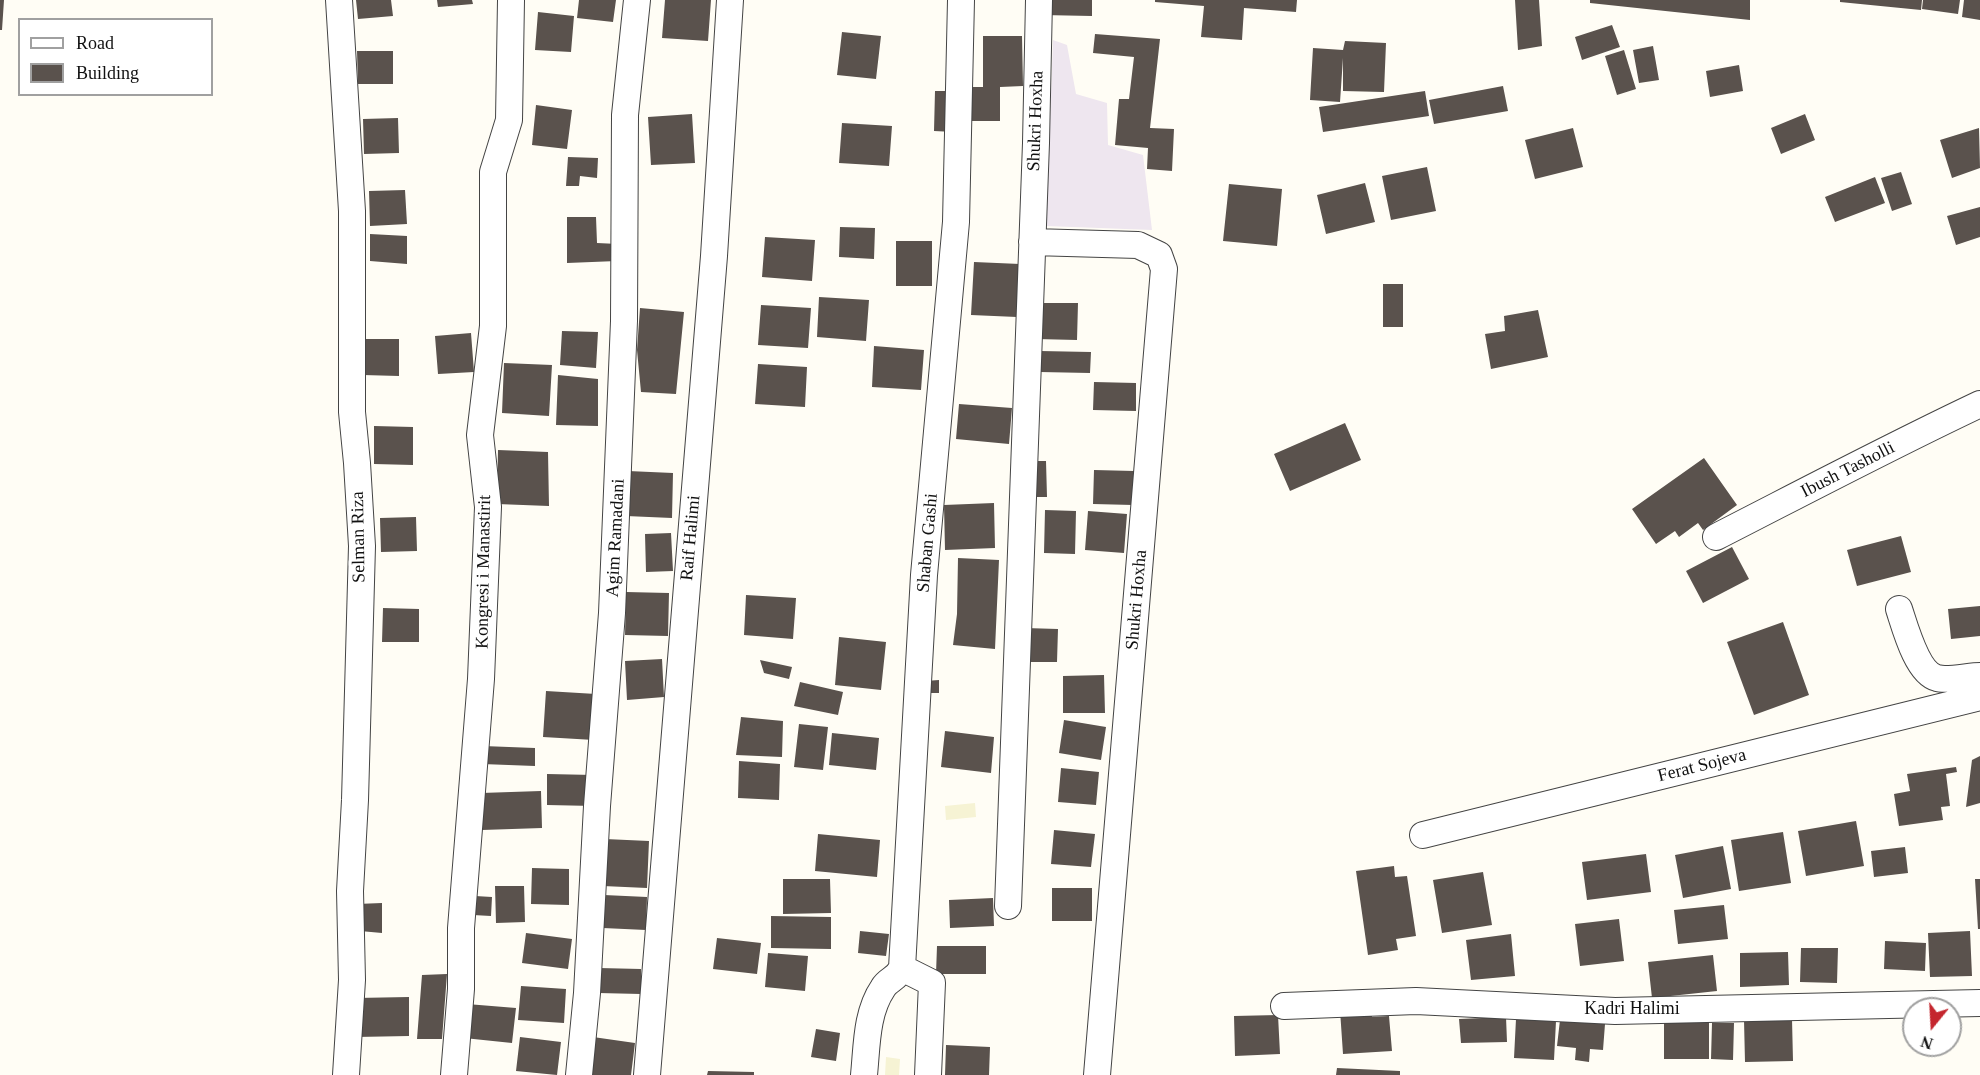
<!DOCTYPE html>
<style>
body{margin:0}
#map{position:relative;width:1980px;height:1075px;overflow:hidden;background:#fffdf5;font-family:Georgia,serif}
canvas{display:block}
.legend{position:absolute;left:18px;top:18px;width:195px;height:78px;box-sizing:border-box;background:#fff;border:2px solid #a0a0a0;margin:0;padding:8px 10px;list-style:none;font-size:18px;color:#111}
.legend li{display:flex;align-items:center;gap:12px;height:30px}
.legend b{width:30px;border:2px solid #a0a0a0}
.north{position:absolute;left:1902px;top:997px;width:60px;height:60px;box-sizing:border-box;background:#fff;border:2px solid #a0a0a0;border-radius:50%;rotate:198deg;font-size:16px;font-weight:700;line-height:24px;text-align:center;color:#111}
.north::after{content:'';display:block;margin:auto;width:21px;height:27px;background:#c4262e;clip-path:polygon(50% 0,100% 100%,50% 72%,0 100%)}
</style>
<div id="map">
<canvas width="1980" height="1075"></canvas>
<ul class="legend">
<li><b style="height:8px;background:#fff"></b>Road</li>
<li><b style="height:16px;background:#5a524d"></b>Building</li>
</ul>
<div class="north">N</div>
</div>
<script>
const g = document.querySelector('canvas').getContext('2d');
g.lineJoin = 'round';
function fillPath(path, color) { g.fillStyle = color; g.fill(path, 'evenodd'); }
function stroke(path, color, width, dash) { g.strokeStyle = color; g.lineWidth = width; g.lineCap = dash ? 'butt' : 'round'; g.setLineDash(dash || []); g.stroke(path); }
function write(font, color, halo, rows, align = 'center') {
  g.font = font + ' Georgia,serif'; g.lineWidth = 6; g.setLineDash([]); g.textBaseline = 'middle'; g.strokeStyle = halo; g.fillStyle = color; for (const [text, x, y, turn = 0] of rows) {
    g.save(); g.translate(x, y); g.rotate((+turn || 0) * Math.PI / 180); g.textAlign = isNaN(turn) ? turn : align; if (halo) g.strokeText(text, 0, 0); g.fillText(text, 0, 0); g.restore();
  }
}
fillPath(new Path2D(`
 M1053,40l14,5 9,49 31,9 1,42 35,10 9,75 -106,-4z`), '#eee6ef');
fillPath(new Path2D(`
 M975,803l1,14 -30,3 -1,-14z
 M886,1057l14,2 -1,16h-14z`), '#f6f3d4');
fillPath(new Path2D(`
 M0,0h4l-2,30h-2z
 M356,0h35l2,16 -35,3z
 M437,0h35l1,4 -35,3z
 M579,0h37l-3,22 -36,-4z
 M665,0h46l-3,41 -46,-3z
 M1042,0h50v16l-50,-1z
 M1155,0h142l-1,12 -52,-4 -2,32 -41,-3 3,-31 -49,-4z
 M1515,0h24l3,46 -24,4z
 M1590,0h160v20l-160,-17z
 M1840,0h82l-1,10 -81,-8z
 M1923,0h37l-2,14 -36,-5z
 M1964,0h16v20l-18,-3z
 M538,12l36,4 -3,36 -36,-2z
 M1612,25l8,22 -38,13 -7,-23z
 M842,32l39,4 -5,43 -39,-4z
 M1095,34l65,5 -10,89 24,1 -2,42 -25,-2 1,-21 -33,-3 4,-46h10l5,-42 -41,-4z
 M983,36h39l1,50 -23,1v34h-36v-34h19z
 M1345,41l41,2 -2,49 -41,-1v-33l-3,44 -30,-2 3,-52 30,2z
 M1653,46l6,34 -20,3 -6,-33z
 M1624,50l12,39 -19,6 -12,-39z
 M357,51h36v33h-35z
 M1739,65l4,26 -33,6 -4,-26z
 M1503,86l5,25 -74,13 -5,-24z
 M935,91h21l-2,41 -20,-1z
 M1425,91l4,25 -106,16 -4,-25z
 M536,105l36,5 -5,39 -35,-4z
 M692,114l3,49 -44,2 -3,-48z
 M1805,114l10,26 -34,14 -10,-26z
 M398,118l1,35 -35,1 -1,-35z
 M842,123l50,3 -3,40 -50,-3z
 M1573,128l10,39 -48,12 -10,-39z
 M1979,128l1,40 -28,10 -12,-38z
 M568,157l30,1 -1,20 -17,-2 -1,10h-13z
 M1427,167l9,44 -45,9 -9,-44z
 M1901,172l11,32 -20,7 -11,-33z
 M1875,177l10,26 -50,19 -10,-25z
 M1365,183l10,39 -49,12 -9,-39z
 M1229,184l53,5 -5,57 -54,-5z
 M405,190l2,34 -37,2 -1,-35z
 M1980,207v30l-24,8 -9,-29z
 M567,217h29l1,26 21,1 -1,17 -50,2z
 M840,227l35,1 -1,31 -35,-2z
 M370,234l37,2v28l-37,-3z
 M765,237l50,3 -3,41 -50,-4z
 M896,241h36v45h-36z
 M974,262l46,2 -3,53 -46,-2z
 M1383,284h20v43h-20z
 M819,297l50,3 -3,41 -49,-4z
 M1037,303h41l-1,37 -41,-1z
 M761,305l50,3 -3,40 -50,-3z
 M640,308l44,4 -8,82 -35,-2 -4,-42z
 M1538,310l10,47 -57,12 -6,-35 20,-3 -1,-15z
 M562,331l36,1 -2,36 -36,-3z
 M471,333l3,39 -36,2 -3,-38z
 M363,339h36v37l-36,-1z
 M874,346l50,4 -3,40 -49,-3z
 M1040,351l51,1 -1,21 -50,-1z
 M504,363l48,2 -3,51 -47,-3z
 M758,364l49,3 -2,40 -50,-3z
 M558,375l40,4v47l-42,-1z
 M1094,382l42,1v28l-43,-1z
 M959,404l53,4 -3,36 -53,-5z
 M1345,423l16,37 -71,31 -16,-37z
 M374,426l39,1v38l-39,-1z
 M498,450l50,2 1,54 -52,-2z
 M1704,458l33,47 -34,25 -5,-7 -19,14 -4,-6 -19,13 -24,-35z
 M1028,461h18l1,36h-19z
 M1094,470l40,1 -1,34 -40,-1z
 M628,471l45,2 -1,45 -46,-2z
 M994,503l1,45 -50,2 -1,-45z
 M1045,510l31,1 -1,43 -31,-1z
 M1088,511l39,3 -3,39 -39,-3z
 M416,517l1,34 -36,1 -1,-34z
 M671,533l2,38 -27,1 -1,-38z
 M1901,536l10,36 -54,14 -10,-36z
 M1732,547l17,32 -46,24 -17,-32z
 M958,558l41,2 -4,89 -42,-4 4,-31z
 M626,592l43,1 -1,43 -43,-1z
 M746,595l50,3 -3,41 -49,-4z
 M1980,606v30l-29,3 -3,-30z
 M383,608l36,1v33h-37z
 M1783,622l26,73 -55,20 -27,-73z
 M1025,628l33,1 -1,33h-32z
 M839,637l47,5 -5,48 -46,-5z
 M662,659l2,38 -37,3 -2,-39z
 M760,660l32,7 -3,12 -25,-6z
 M1104,675l1,38h-42v-37z
 M939,680v13h-14v-12z
 M800,682l43,10 -5,23 -44,-9z
 M546,691l50,3 -2,46 -51,-3z
 M741,717l42,4 -1,36 -46,-2z
 M1064,720l42,7 -5,33 -42,-7z
 M799,724l29,3 -5,43 -29,-3z
 M945,731l49,6 -3,36 -50,-6z
 M832,733l47,5 -3,32 -47,-5z
 M483,746l52,2v18l-53,-2z
 M1980,756v47l-14,4 6,-47z
 M739,761l41,3 -1,36 -41,-2z
 M1956,767l1,5 -11,2 4,32 -9,1 2,13 -44,6 -5,-32 16,-3 -3,-17z
 M1061,768l38,4 -3,33 -38,-3z
 M547,774l47,1v31l-47,-1z
 M541,791l1,37 -60,2 -1,-37z
 M1856,821l8,45 -58,10 -8,-45z
 M1054,830l41,4 -4,33 -40,-3z
 M1783,832l8,51 -52,8 -8,-51z
 M818,834l62,6 -3,37 -62,-6z
 M605,839l44,2 -2,47 -44,-2z
 M1723,846l8,43 -48,9 -8,-43z
 M1905,847l3,26 -34,4 -3,-26z
 M1646,854l5,38 -64,8 -5,-38z
 M1394,866l1,11 12,-1 9,60 -20,3 2,11 -30,5 -12,-84z
 M532,868l37,1v36l-38,-1z
 M1483,872l9,53 -50,8 -9,-53z
 M783,879h47l1,34 -48,1z
 M1975,879h5v50h-2z
 M495,886h29l1,36 -29,1z
 M1052,888h40v33h-40z
 M604,895l43,2 -1,33 -43,-2z
 M475,896l17,1 -1,19 -18,-1z
 M993,898l1,28 -44,2 -1,-28z
 M382,903v30l-22,-2 -3,-27z
 M1724,905l4,34 -50,5 -4,-34z
 M771,916l60,1v32l-60,-1z
 M1619,919l5,42 -44,5 -5,-42z
 M860,931l29,3 -3,22 -28,-3z
 M1970,931l2,45 -42,1 -2,-44z
 M526,933l46,6 -4,30 -46,-6z
 M1511,934l4,42 -44,4 -5,-40z
 M717,938l44,5 -4,31 -44,-5z
 M1885,941l41,2 -1,28 -41,-2z
 M937,946h49v28h-50z
 M1801,948h37l-1,35 -37,-1z
 M1788,952l1,33 -49,2v-34z
 M768,953l40,3 -3,35 -40,-4z
 M1713,955l4,36 -65,7 -4,-36z
 M599,968l42,1v25l-43,-1z
 M447,974l-5,65h-25l5,-64z
 M521,986l45,3 -2,34 -46,-3z
 M409,997v39l-53,1v-39z
 M467,1004l49,4 -4,35 -48,-5z
 M1371,1008l1,9 17,-1 3,35 -49,3 -3,-44z
 M1278,1015l2,39 -45,2 -1,-40z
 M1506,1017l1,25 -46,1 -2,-24z
 M1516,1019l40,2 -2,39 -40,-2z
 M1792,1019l1,42 -48,1 -1,-42z
 M1560,1020l45,4 -2,26 -13,-1 -1,13 -14,-2 1,-12 -19,-2z
 M1664,1022h45v37h-45z
 M1712,1023h22l-1,37 -22,-1z
 M816,1029l24,4 -4,28 -25,-4z
 M520,1037l41,5 -4,33 -41,-4z
 M593,1037l42,6 -4,32h-43z
 M946,1045l44,2 -1,28h-44z
 M1337,1068l63,3v4h-64z
 M708,1071l46,1v3h-47z`), '#5a524d');
const minor = new Path2D(`
 M339,0l13,211v201l5,51 5,83 -7,254 -5,91 2,89 -6,95
 M1032,242l106,3 21,10 5,14c-20,269 -47,537 -67,806
 M1716,537c88,-45 175,-91 264,-133
 M1899,609c6,18 18,64 38,69 10,3 32,-2 43,-2
 M1423,835l557,-138
 M1008,906l28,-763 3,-143
 M902,968l30,15 -4,92
 M1284,1006l132,-5 199,10 365,-8
 M454,1075l7,-86v-61l20,-249 7,-172 -8,-72 13,-109v-154l16,-52 2,-120
 M579,1075l8,-82 10,-187 15,-193 12,-292 1,-206 12,-115
 M647,1075l67,-819 16,-256
 M864,1075c3,-29 2,-62 19,-87 5,-9 13,-8 19,-20l22,-393 32,-353 5,-222`);
stroke(minor, '#444', 28);
stroke(minor, '#fff', 26);
write('18px', '#111', '#fff', [
 ["Shukri Hoxha",1036,121,-88],
 ["Ibush Tasholli",1848,470,-27],
 ["Selman Riza",359,537,-91],
 ["Agim Ramadani",616,538,-87],
 ["Raif Halimi",691,538,-85],
 ["Shaban Gashi",928,543,-85],
 ["Kongresi i Manastirit",484,572,-89],
 ["Shukri Hoxha",1137,600,-85],
 ["Ferat Sojeva",1702,766,-14],
 ["Kadri Halimi",1632,1009]
]);
</script>
